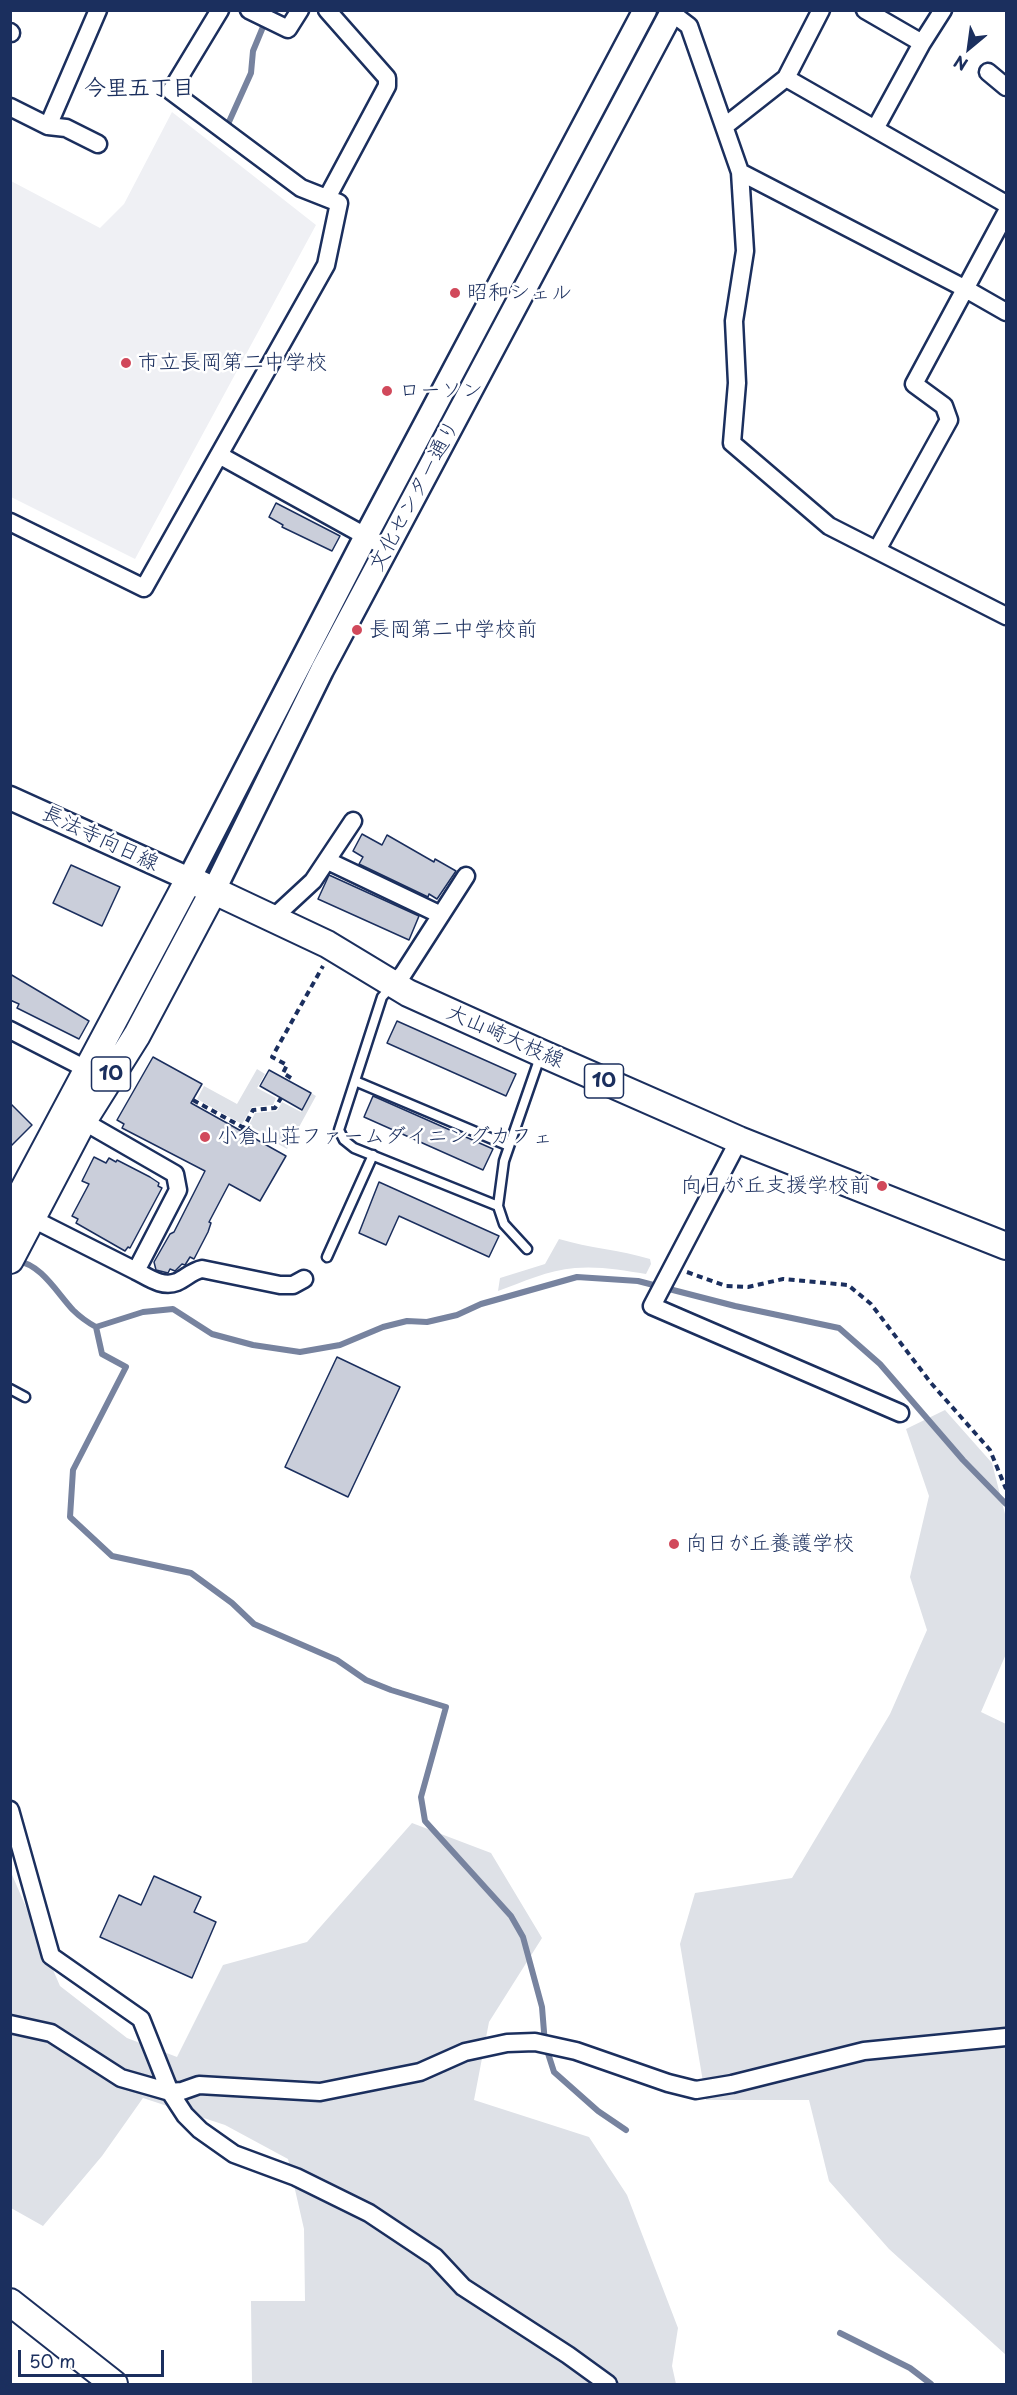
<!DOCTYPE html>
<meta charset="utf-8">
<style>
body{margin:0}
#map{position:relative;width:1017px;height:2395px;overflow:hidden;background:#fff;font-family:"Playpen Sans",sans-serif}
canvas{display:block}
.frame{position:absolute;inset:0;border:12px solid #1b2f5e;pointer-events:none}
.north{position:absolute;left:939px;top:18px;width:60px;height:60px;-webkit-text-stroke:4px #fff;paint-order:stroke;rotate:209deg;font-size:16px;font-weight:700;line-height:24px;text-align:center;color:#1b2f5e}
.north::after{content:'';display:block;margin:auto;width:21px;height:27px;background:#1b2f5e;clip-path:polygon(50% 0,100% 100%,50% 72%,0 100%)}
.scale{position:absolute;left:18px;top:2350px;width:146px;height:27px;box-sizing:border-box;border:3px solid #1b2f5e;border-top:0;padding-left:8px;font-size:18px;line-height:21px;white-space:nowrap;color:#1b2f5e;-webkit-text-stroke:4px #fff;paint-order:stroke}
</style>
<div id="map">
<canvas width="1017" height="2395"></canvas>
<div class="frame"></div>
<div class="north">N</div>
<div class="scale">50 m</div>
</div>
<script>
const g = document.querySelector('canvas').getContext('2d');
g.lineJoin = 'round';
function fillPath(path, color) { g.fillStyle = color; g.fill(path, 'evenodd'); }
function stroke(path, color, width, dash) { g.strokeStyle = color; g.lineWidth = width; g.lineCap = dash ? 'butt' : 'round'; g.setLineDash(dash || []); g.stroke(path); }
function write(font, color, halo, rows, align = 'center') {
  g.font = font + ' "Playpen Sans","Klee One",sans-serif'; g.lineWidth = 5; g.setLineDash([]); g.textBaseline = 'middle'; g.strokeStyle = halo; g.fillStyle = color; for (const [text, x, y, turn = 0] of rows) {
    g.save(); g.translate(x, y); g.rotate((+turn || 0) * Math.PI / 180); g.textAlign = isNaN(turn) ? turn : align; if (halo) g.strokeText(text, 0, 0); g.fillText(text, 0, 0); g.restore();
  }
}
fillPath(new Path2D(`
 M172,112l144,113 -181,334 -124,-62v-316l89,47 24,-24z`), '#eff0f4');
fillPath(new Path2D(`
 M257,1069l8,5 -8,14 19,10 -3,7 -21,2 -10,17 -45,-25 7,-13 33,18z
 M311,1093l5,3 -29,53 -39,-22 7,-14 22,-2 5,-9 19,10z
 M559,1239c30,9 61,11 91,20l1,5 -5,10c-24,-4 -47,-8 -71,-6 -27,2 -52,14 -77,23l2,-13 45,-14z
 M945,1410l47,53 14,55v136l-25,58 25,12v631l-117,-106 -60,-68 -20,-81h-103l-26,-156 15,-51 97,-15 98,-164 37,-84 -17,-53 19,-81 -23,-67z
 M412,1823l79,30 51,85 -53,84 -15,78 115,37 38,58 51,133 -6,38 4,18h-424l-1,-83h54l-1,-72 -16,-70 -63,-34 -82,-27 -41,58 -59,70 -32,-18 -1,-338 50,116 67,52 50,19 46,-92 84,-23z`), '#dee1e7');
stroke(new Path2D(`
 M228,124l23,-51 2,-22 17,-41
 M17,1261c24,3 40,32 56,49 7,7 14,12 23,17l47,-15 30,-3 39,25 41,11 47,7 40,-7 43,-18 24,-6 20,1 30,-7 24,-11 96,-27 61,4 97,25 104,22 41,36 83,96 43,44
 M96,1327l6,27 24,13 -53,103 -3,47 42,39 79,17 41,30 22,21 83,36 29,20 25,10 55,17 -25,90 4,24 86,95 12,21 19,70 3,37 9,28 44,39 28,19
 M840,2333l70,35 21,16`), '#77839f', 6);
const building = new Path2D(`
 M276,503l64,33 -8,15 -50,-24 1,-2 -14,-8z
 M362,834l20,11 5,-10 47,27 1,-3 21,12 -19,28 -8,-5 -1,3 -69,-33 4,-7 -10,-6z
 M71,865l49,22 -18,39 -49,-23z
 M329,875l90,41 -10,24 -91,-41z
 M10,974l79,47 -10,18 -62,-31 2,-4 -9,-4z
 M397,1021l119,53 -10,22 -119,-53z
 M153,1057l49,27 -11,19 95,53 -26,45 -31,-17 -20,38 2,1 -3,9 -14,27 -4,-2 -5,8 -3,-1 -7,7 -5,-2 -2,4 -12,-3 -2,-8 16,-28 4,-2 31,-61 -83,-43 2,-4 -7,-4z
 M269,1070l42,23 -9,17 -42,-24z
 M373,1096l120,53 -10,21 -119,-53z
 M10,1103l22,22 -22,22z
 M94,1157l12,6 3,-5 7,4 1,-2 33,17 9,6 -1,3 4,2 -32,60 -2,-1 -3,4 -49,-28 2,-4 -6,-3 17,-32 -7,-3z
 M379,1182l120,54 -10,21 -90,-41 -13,29 -27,-12z
 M337,1357l63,30 -52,110 -63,-30z
 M154,1876l47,21 -7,15 22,10 -24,56 -92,-41 19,-42 22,10z`);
fillPath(building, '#caceda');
stroke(building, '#1b2f5e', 1.5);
const lane = new Path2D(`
 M392,986l-10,11 -43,133 5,10 10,8 144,58 6,18 23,25
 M355,1081l154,65
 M498,1206l6,-45 36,-104
 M327,1257l46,-102
 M10,1389l15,8`);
const street = new Path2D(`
 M249,10l39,19 12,-19
 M327,10l60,68v8l-60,112
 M668,10l21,16 51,146 5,79 -11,70 3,62 -5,60 97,83 177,90
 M865,10l57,33
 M10,32l1,1
 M988,72l18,15
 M786,78l220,126
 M10,107l38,19 50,-116
 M48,126l18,2 32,16
 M725,126l61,-48 35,-68
 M875,129l47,-86 21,-33
 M740,172l224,116 42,24
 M219,455l168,93
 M10,522l134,66 182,-323 13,-62 -38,-15 -130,-97 49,-81
 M877,550l72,-130 -5,-14 -30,-22 92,-171
 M328,861l113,54
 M273,918l40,-37 40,-60
 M393,985l10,-11 63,-98
 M10,1030l86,44
 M739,1140l-87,166 248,107
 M23,1214l113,57 42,-81 -3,-16 -92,-53
 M136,1271c12,6 26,17 41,11 9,-4 15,-11 25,-13l78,16h13l11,-6
 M10,1810l41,146 90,63 29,73 15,23 15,15 34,24 62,23 73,36 66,44 28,30 105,68 40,29
 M10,2024l41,9 70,45 49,14 12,-1 17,-6 121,7 100,-20 45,-20 42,-9 28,-1 41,9 92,32 28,7 36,-6 132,-33 142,-14`);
const secondary = new Path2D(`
 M10,798l179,81 177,-343 279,-526
 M214,890l108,-220 351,-660`);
const primary = new Path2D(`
 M10,1215l179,-336 138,65 81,49 133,60 198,87 267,106
 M10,1260l73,-139 54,-86 77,-145
 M10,2302l104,82`);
stroke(lane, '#1b2f5e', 13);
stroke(street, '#1b2f5e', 21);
stroke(secondary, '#1b2f5e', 27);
stroke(primary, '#1b2f5e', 30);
stroke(new Path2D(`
 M291,1078l-8,-5 4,-8 -15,-8 51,-91
 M193,1100l51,28
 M242,1131l11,-21 22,-2 6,-10
 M687,1272l39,14 22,1 35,-8 65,6 23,19 60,79 59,67 16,39`), '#1b2f5e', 4, [6, 4.5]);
stroke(lane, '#fff', 8);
stroke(street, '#fff', 16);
stroke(secondary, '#fff', 22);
stroke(primary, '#fff', 26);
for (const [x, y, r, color] of [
 [455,293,6,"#d1495b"],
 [126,363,6,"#d1495b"],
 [387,391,6,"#d1495b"],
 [357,630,6,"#d1495b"],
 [205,1137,6,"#d1495b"],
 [882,1186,6,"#d1495b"],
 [674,1544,6,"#d1495b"]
]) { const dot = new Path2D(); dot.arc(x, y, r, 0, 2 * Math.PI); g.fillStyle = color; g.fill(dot); stroke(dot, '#fff', 2); }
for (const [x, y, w] of [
 [111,1074,39],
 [604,1081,39]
]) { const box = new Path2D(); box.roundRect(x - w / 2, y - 17, w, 34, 4.5); g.fillStyle = '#fff'; g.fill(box); stroke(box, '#1b2f5e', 1.5); }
write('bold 20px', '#1b2f5e', null, [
 ["10",111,1074],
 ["10",604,1081]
]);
write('21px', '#1b2f5e', '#fff', [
 ["昭和シェル",467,293],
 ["市立長岡第二中学校",138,363],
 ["ローソン",399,391],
 ["長岡第二中学校前",369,630],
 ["小倉山荘ファームダイニングカフェ",217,1137],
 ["向日が丘支援学校前",870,1186,"right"],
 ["向日が丘養護学校",686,1544]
], 'left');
write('21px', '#1b2f5e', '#fff', [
 ["文化センター通り",415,496,-62],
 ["長法寺向日線",100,839,25],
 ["大山崎大枝線",505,1037,24]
]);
write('bold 22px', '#1b2f5e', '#fff', [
 ["今里五丁目",139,89]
]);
</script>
